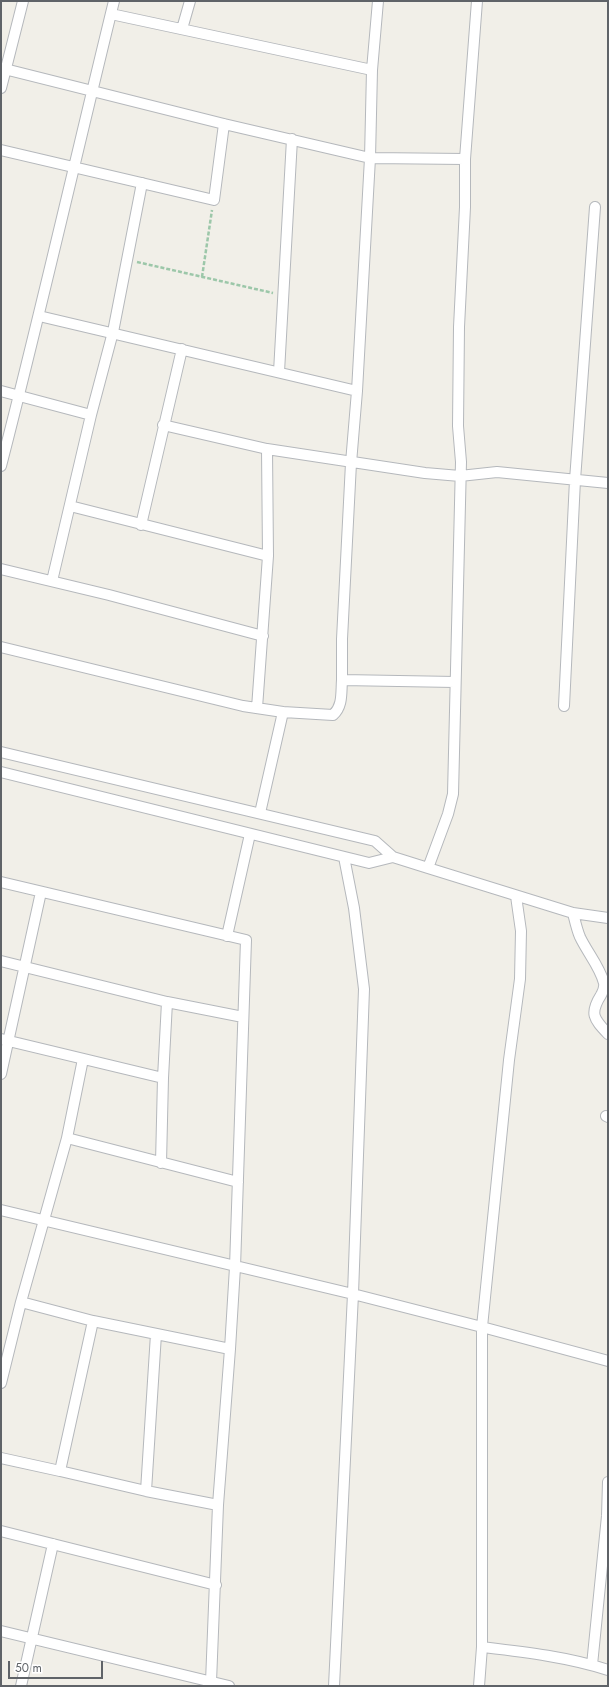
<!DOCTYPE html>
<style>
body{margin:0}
#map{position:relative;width:609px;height:1687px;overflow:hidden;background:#f1efe8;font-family:Jost,sans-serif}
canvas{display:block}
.frame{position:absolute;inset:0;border:2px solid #5f6368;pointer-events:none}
.scale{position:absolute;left:8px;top:1661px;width:95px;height:18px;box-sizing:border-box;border:2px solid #5f6368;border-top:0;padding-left:5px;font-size:12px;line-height:14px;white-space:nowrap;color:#5f6368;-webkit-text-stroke:3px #fff;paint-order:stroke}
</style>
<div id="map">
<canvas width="609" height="1687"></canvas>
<div class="frame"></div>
<div class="scale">50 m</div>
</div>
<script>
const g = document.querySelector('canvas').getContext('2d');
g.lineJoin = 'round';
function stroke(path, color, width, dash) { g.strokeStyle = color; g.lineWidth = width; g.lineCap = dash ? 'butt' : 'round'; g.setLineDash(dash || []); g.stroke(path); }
const street = new Path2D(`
 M378,1l-6,69 -2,88 -13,233 -6,72 -9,176v41l113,2
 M111,14l261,56
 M182,29l8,-28
 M1,68l223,56 146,34 95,1v48l-6,120 -1,99 3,36 -8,332 -5,20 -20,54 -35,-11 -18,-16 -374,-89
 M1,88l22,-87
 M1,150l213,50 10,-76
 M465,159l12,-158
 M39,316l318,75
 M279,372l13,-233
 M1,391l90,24
 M163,425l104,24 158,24 35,3 37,-4 111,11
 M1,466c40,-155 75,-310 113,-465
 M70,506l198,50
 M141,525l41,-176
 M1,569l108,26 154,41
 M52,581l39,-166 22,-83 29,-149
 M1,647l242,59 40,6 50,3c10,-9 8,-22 9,-35
 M564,706l11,-226 20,-273
 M257,708l11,-152 -1,-107
 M1,772l368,91 24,-6
 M260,813l23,-101
 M428,868l145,45c2,8 4,17 7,24 7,15 20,30 24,46 1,5 -1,8 -3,12 -12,19 -7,24 7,39
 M1,882l245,58 -11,327 -5,82 -12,156 -7,177
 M573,913l35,5
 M227,936l23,-102
 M1,961l166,41 76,15
 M1,1039l162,39
 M1,1074l40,-182
 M606,1116l2,1
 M67,1138l16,-79
 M161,1163l2,-85 4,-76
 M1,1210l352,84 129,33 126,34
 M21,1302l72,19 137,28
 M93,1321l-33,150 86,20 72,14
 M1,1383l20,-81 46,-164 171,44
 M1,1458l59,13
 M146,1491l10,-157
 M1,1531l215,54
 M1,1631l228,55
 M482,1647c42,5 86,10 126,23
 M592,1665l15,-149 1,-34
 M21,1686l32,-142
 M334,1686l19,-392 11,-305 -10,-81 -10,-51
 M479,1686l3,-39v-320l27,-267 11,-81 1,-48 -5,-35`);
stroke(street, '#b5b8bc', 12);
stroke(new Path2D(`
 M137,262l136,31
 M202,277l10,-67`), '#9cc7a9', 2.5, [4, 2]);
stroke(street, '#fff', 10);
</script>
